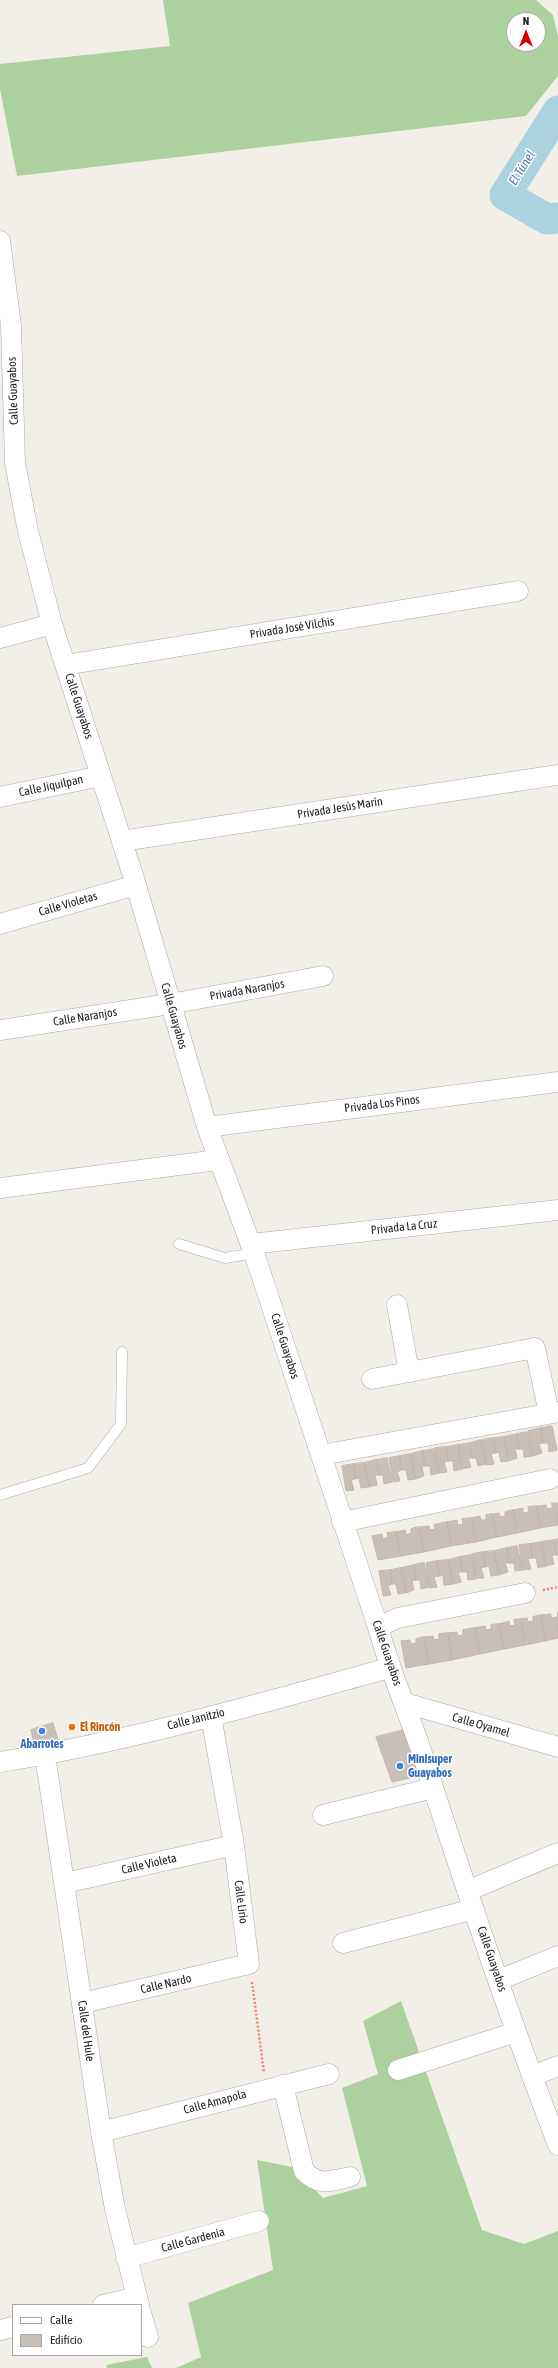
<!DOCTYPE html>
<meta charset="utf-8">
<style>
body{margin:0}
#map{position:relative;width:558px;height:2368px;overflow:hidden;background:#f2efe9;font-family:"Asap Condensed",sans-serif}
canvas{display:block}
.legend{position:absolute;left:12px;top:2304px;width:130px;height:52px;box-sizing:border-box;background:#fff;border:1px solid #a7a7a7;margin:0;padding:5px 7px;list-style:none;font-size:12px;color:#222}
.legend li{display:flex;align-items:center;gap:8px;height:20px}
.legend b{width:20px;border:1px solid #a7a7a7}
.north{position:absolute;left:506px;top:12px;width:40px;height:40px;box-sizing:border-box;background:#fff;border:1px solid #a7a7a7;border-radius:50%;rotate:0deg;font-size:11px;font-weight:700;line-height:16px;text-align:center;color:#222}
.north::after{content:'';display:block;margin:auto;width:14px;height:18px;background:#d40000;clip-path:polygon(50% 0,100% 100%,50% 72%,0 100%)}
</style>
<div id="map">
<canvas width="558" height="2368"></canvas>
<ul class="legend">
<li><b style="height:5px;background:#fff"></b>Calle</li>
<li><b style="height:11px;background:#c7bfb8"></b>Edificio</li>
</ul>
<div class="north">N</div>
</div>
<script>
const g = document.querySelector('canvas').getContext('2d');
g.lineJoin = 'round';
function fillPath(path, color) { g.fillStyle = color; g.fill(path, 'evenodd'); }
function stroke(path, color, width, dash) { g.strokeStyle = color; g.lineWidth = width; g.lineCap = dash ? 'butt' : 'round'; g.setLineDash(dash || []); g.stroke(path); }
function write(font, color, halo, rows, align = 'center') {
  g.font = font + ' "Asap Condensed",sans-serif'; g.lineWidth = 3; g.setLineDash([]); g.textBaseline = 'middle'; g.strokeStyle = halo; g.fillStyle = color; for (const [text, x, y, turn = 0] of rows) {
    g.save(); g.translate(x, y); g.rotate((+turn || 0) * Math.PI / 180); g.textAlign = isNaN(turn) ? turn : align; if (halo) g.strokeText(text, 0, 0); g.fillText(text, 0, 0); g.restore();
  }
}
fillPath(new Path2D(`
 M163,0h373l17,15 5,22v39l-32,40 -509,60 -17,-87v-25l170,-18zM514,20h24v24h-24z
 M401,2001l81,229 42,14 34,-13v137h-382l25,-11 -13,-54 85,-33 -16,-110 36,7 30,31 44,-12 -25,-98 36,-14 -15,-53z
 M147,2357l5,11h-45l-1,-3z`), '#add19e');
stroke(new Path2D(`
 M558,111l-53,84 42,24 11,-1`), '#aad3df', 31);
const building = new Path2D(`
 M552,1426l5,24 -8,2 -1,-9h-5l-2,-15z
 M541,1428l2,15 -4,1 3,9 -9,3 -5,-25z
 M527,1432l6,24 -9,1 -1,-8h-4l-2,-15z
 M517,1434l2,15h-4l2,9 -8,3 -5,-24z
 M504,1437l5,24 -8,1 -2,-10 -4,1 -1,-15z
 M494,1438l1,15 -4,1 3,10 -8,1 -4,-25z
 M481,1440l5,24 -8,2 -2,-8h-4l-2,-15z
 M470,1443l2,15h-4l3,9 -9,2 -4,-24z
 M458,1445l4,24 -8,2 -1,-10h-5l-1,-14z
 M447,1447l1,14 -4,1 3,10 -8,1 -4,-25z
 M434,1449l5,24 -8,2 -1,-9h-5l-2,-15z
 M423,1451l2,15 -3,1 2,9 -9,3 -4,-25z
 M411,1454l4,25 -7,1 -2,-10h-5l-1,-14z
 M400,1456l1,14 -4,2 3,9 -7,1 -4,-24z
 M387,1458l5,24 -8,2 -1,-9h-4l-3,-15z
 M376,1460l3,15h-4l2,10 -8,2 -5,-24z
 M364,1463l5,24 -8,1 -2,-10 -4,1 -1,-15z
 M354,1464l1,15 -4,1 3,10 -8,1 -4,-25z
 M552,1503h6v22l-18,3 -3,-22 9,-1 1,4 5,-1z
 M537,1506l3,22 -23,5 -4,-23 10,-2v5l6,-1 -1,-5z
 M513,1510l4,23 -20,4 -5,-23 7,-1 1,4 5,-1v-4z
 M492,1514l5,23 -21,5 -5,-24 9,-2 1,4h5v-5z
 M471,1518l5,24 -25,4 -4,-24 10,-2 1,5 5,-1 -1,-5z
 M447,1522l4,24 -27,6 -5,-25 10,-1 1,4 5,-1 -1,-4z
 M419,1527l5,25 -23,4 -5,-24 9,-2 1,5 5,-2v-4z
 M396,1532l5,24 -23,4 -6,-24 10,-2 1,5 5,-2 -1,-4z
 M558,1539v16h-2l-2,-15z
 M554,1540l2,15h-4l2,9 -8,2 -5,-24z
 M541,1542l5,24 -8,2 -2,-10h-4l-1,-14z
 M531,1544l1,14 -4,1 3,10 -8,1 -4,-25z
 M517,1546l6,24 -8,1 -1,-8h-5l-2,-15z
 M507,1548l2,15h-4l3,9 -9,3 -5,-24z
 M494,1551l5,24 -8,1 -2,-10 -4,1 -1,-15z
 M484,1552l1,15 -4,1 3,10h-8l-4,-24z
 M471,1555l5,24 -8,1 -1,-8h-5l-2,-15z
 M460,1557l2,15h-4l3,10 -8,2 -5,-24z
 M448,1560l5,24 -9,1 -1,-10 -4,1 -2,-15z
 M437,1561l2,15 -5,1 3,10 -7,1 -4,-25z
 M424,1563l6,24 -9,2 -1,-9h-4l-2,-15z
 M414,1565l2,15 -4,1 2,9 -8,3 -5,-25z
 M401,1568l5,25 -8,1 -2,-10h-4l-1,-14z
 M391,1570l1,14 -4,2 3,9 -8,1 -4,-25z
 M558,1612v26l-13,3 -4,-26 10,-1v4l6,-1z
 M541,1615l4,26 -20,4 -4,-26 6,-1 1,4 5,-1v-4z
 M521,1619l4,26 -21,4 -5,-25 10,-3 1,5 5,-1 -1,-5z
 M499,1624l5,25 -24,5 -5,-26 10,-2 1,4 5,-1v-4z
 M475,1628l5,26 -28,6 -4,-27 9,-1 1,4 5,-1v-5z
 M448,1633l4,27 -23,4 -5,-27 9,-1 1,4 5,-1v-5z
 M424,1637l5,27 -23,4 -5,-27 9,-1 1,4 5,-1v-4z
 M53,1723l6,20 -24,5 -4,-18z
 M404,1730l15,46 -27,6 -16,-45z`);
fillPath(building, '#c7bfb8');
stroke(building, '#c4b6ab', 1);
const lane = new Path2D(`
 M179,1244l46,14 29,-5
 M0,1495l88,-27 33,-44 1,-72`);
const street = new Path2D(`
 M0,241l11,84 4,138 13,68 24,93 84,261 71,242 47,126 124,374c11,41 28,80 42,120 43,134 88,267 138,398
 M0,638l52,-14
 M65,665l453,-74
 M0,797l101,-21
 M122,841l436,-66
 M0,924l136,-39
 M0,1030l170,-26 153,-28
 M207,1127l351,-45
 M0,1188l218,-28
 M251,1244l307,-34
 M397,1305l12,67
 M372,1379l163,-31 14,65
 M321,1455l237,-43
 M342,1522l208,-43
 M378,1627l20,-9 127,-25
 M405,1703l153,44
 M45,1755l56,377 14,77 24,96
 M0,1762c132,-21 261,-59 389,-94
 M323,1815l110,-27
 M65,1883l169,-38
 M467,1891l91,-38
 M343,1943l131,-34
 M499,1980l59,-24
 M82,2003l167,-39 -15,-119 -23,-129
 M398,2070l118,-38
 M532,2076l26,-10
 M283,2085l21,86c16,16 25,10 46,6
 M101,2132l228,-58
 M126,2258l133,-37
 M103,2305l34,-8
 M141,2313l7,24
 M0,2330l13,-3`);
stroke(lane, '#a9a9a9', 11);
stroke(street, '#a9a9a9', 21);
stroke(new Path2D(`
 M543,1590l15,-3
 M252,1982l12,91`), '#fa8072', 2.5, [2, 2]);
stroke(lane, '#fff', 10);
stroke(street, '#fff', 20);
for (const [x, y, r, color] of [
 [72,1727,4,"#e8710a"],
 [42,1731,4,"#3f7fe0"],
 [400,1766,4,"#3f7fe0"]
]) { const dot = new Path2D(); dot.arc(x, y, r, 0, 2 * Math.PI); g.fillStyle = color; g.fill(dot); stroke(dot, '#fff', 1.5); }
write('12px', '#222', '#fff', [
 ["Calle Guayabos",13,391,-92],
 ["Privada José Vilchis",292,628,-9],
 ["Calle Guayabos",79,706,72],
 ["Calle Jiquilpan",51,786,-12],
 ["Privada Jesús Marín",340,808,-9],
 ["Calle Violetas",68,904,-16],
 ["Privada Naranjos",247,990,-10],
 ["Calle Guayabos",174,1016,74],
 ["Calle Naranjos",85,1017,-9],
 ["Privada Los Pinos",382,1104,-7],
 ["Privada La Cruz",404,1227,-6],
 ["Calle Guayabos",285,1346,72],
 ["Calle Guayabos",387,1653,71],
 ["Calle Janitzio",196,1719,-14],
 ["Calle Oyamel",481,1725,16],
 ["Calle Violeta",149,1864,-13],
 ["Calle Lirio",241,1902,83],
 ["Calle Guayabos",492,1959,71],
 ["Calle Nardo",166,1984,-13],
 ["Calle del Hule",86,2031,82],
 ["Calle Amapola",215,2102,-15],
 ["Calle Gardenía",193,2240,-15]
]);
write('bold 12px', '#c56008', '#fff', [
 ["El Rincón",80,1727]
], 'left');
write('bold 12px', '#366cbe', '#fff', [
 ["Abarrotes",42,1744],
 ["Minisuper",408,1759,"left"],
 ["Guayabos",408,1773,"left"]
]);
write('italic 13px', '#4a7aab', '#fff', [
 ["El Túnel",522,168,-58]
]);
</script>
